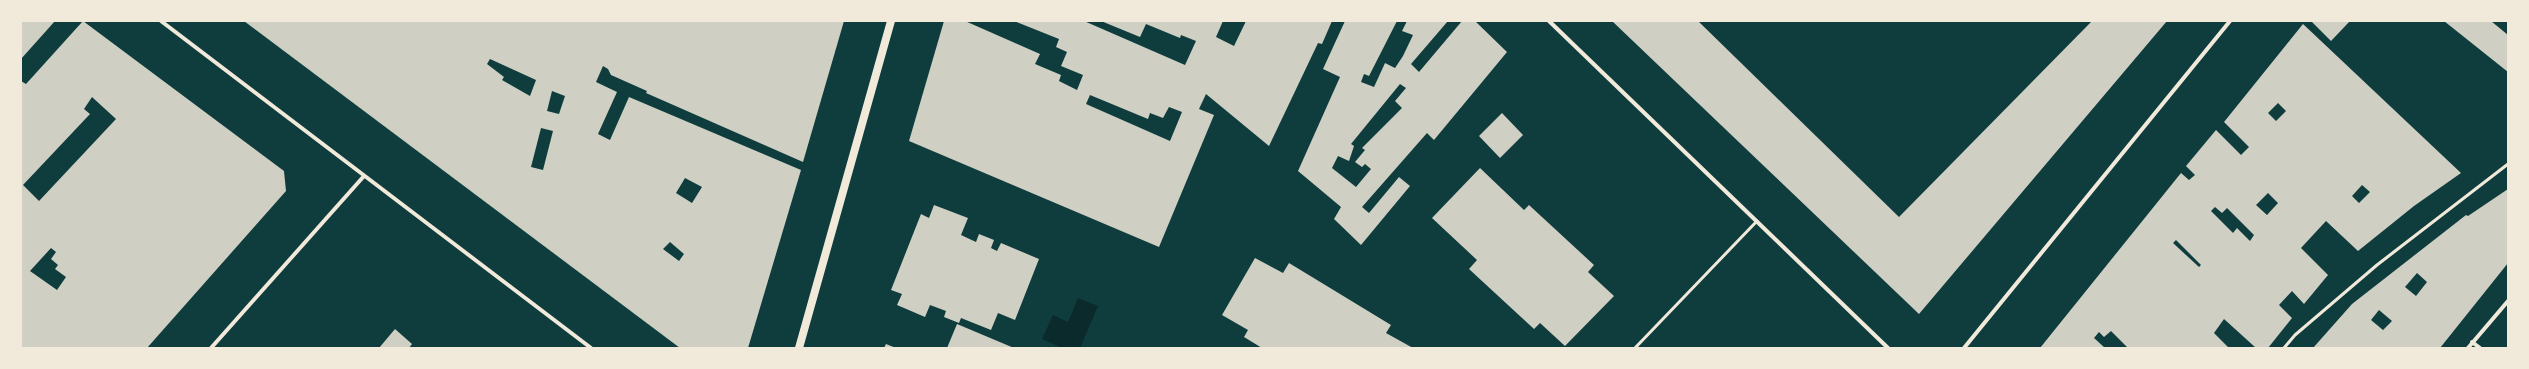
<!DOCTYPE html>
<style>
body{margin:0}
#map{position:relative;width:2529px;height:369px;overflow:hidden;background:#0f3d3e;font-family:"Noto Sans",sans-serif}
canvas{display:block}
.frame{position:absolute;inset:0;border:22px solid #f1e9da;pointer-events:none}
</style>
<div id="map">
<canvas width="2529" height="369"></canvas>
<div class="frame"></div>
</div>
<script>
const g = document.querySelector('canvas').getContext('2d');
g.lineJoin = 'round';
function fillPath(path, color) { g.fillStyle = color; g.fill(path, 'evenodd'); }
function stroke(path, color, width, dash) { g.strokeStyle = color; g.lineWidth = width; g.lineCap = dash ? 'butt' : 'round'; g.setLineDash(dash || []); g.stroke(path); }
fillPath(new Path2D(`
 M1078,298l20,8 -18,42h-23l1,-2 -16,-7 11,-24 15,7z`), '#0a2a2b');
fillPath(new Path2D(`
 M21,21h34l-34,38z
 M83,21l201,150 2,20 -139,157h-126v-267l5,3zM92,97l24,22 -77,82 -16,-16 67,-71 -6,-5zM51,248l5,4 -5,7 7,6 -3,4 11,8 -9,13 -27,-19z
 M244,21h600l-41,141 -157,-69 1,-2 -36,-16 -3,-6 -5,-3 -7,16 21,10 -19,42 12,6 19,-43 172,73 -53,178h-68zM490,59l46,21 -6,16 -28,-16 2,-3 -17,-13zM552,91l13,5 -6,18 -12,-3zM541,128l12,3 -10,39 -12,-3zM685,178l17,9 -10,16 -16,-10zM670,242l14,12 -5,7 -16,-12z
 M944,21h21l75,33 -5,10 26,11 -2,6 18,9 6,-15 -22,-9 6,-14 -11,-5 3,-8 -45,-18h70l101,44 11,-24 -15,-6 -1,3 -34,-14 -6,13 -39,-16h122l-7,16 18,9 12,-25h86l-10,23 -4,-1 -49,103 -63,-52 -7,15 15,6 -55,132 -250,-106zM1090,95l58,24 2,-6 13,5 6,-11 13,5 -12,29 -84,-37z
 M1345,21h52l-28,55 -5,-2 -3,8 13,5 11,-24 10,5 8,-12 10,-21 -11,-4 5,-10h41l-37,43 8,8 43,-51h13l32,31 -73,88 -7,-7 -65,74 7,6 30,-36 11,9 -49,59 -27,-26 7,-12 -43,-36 42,-94 -17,-8zM1400,84l6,4 -11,13 7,7 -40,40 3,2 -10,12 7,5 3,-3 6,5 -15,18 -24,-19 6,-12 11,5 5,-15 -3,-2z
 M1612,21h86l201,196 193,-196h75l-248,293z
 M2311,21h39l-19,20z
 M2444,21h47l17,14v37z
 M2303,24l158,149 -47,33 -56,45 -32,-30 -25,27 27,27 -24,29 -12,-13 -13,14 13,13 -24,30h-12l-32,-29 -10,14 15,15h-101l-17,-17 -7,6 -5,-5 -5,6 11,10h-65l141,-175 8,7 6,-5 -9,-9 30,-36 25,25 8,-8 -25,-25zM2278,103l8,8 -10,10 -8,-8zM2362,185l8,7 -11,11 -7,-7zM2268,193l10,10 -11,12 -11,-10zM2215,207l7,6 5,-5 27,27 -4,6 -13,-13 -4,5 -22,-22zM2176,240l25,25 -2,2 -26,-24z
 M1502,113l21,22 -23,23 -21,-22z
 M1480,168l44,42 5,-5 65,60 -6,7 26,24 -49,50 -25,-23 -6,6 -65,-60 8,-9 -45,-42z
 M2508,189v74l-68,85h-127l39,-44 114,-89 2,1zM2417,273l10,9 -11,14 -11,-9zM2379,310l13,11 -9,9 -12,-10z
 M934,205l34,13 -7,17 15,7 3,-8 15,6 -3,8 6,3 4,-8 38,16 -24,61 -17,-7 -7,17 -30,-12 -2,5 -15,-6 2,-6 -16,-6 -5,12 -28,-12 5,-11 -11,-4 30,-76 8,4z
 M1255,258l28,15 6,-10 102,62 -5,8 27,15h-151l-18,-11 4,-7 -26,-15z
 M957,324l57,24h-67z
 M395,329l17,15 -3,4h-30z
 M886,344l10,4h-12z`), '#cfcfc3');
stroke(new Path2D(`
 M1635,348l122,-127
 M2284,348l11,-13 82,-70 131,-101`), '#f1e9da', 3);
stroke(new Path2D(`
 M161,21l430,327
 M1549,21l339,327
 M2472,342l8,6
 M211,348l153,-172
 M1964,348l266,-327
 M2468,348l40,-47`), '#f1e9da', 4);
stroke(new Path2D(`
 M799,348l92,-327`), '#f1e9da', 8);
</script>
